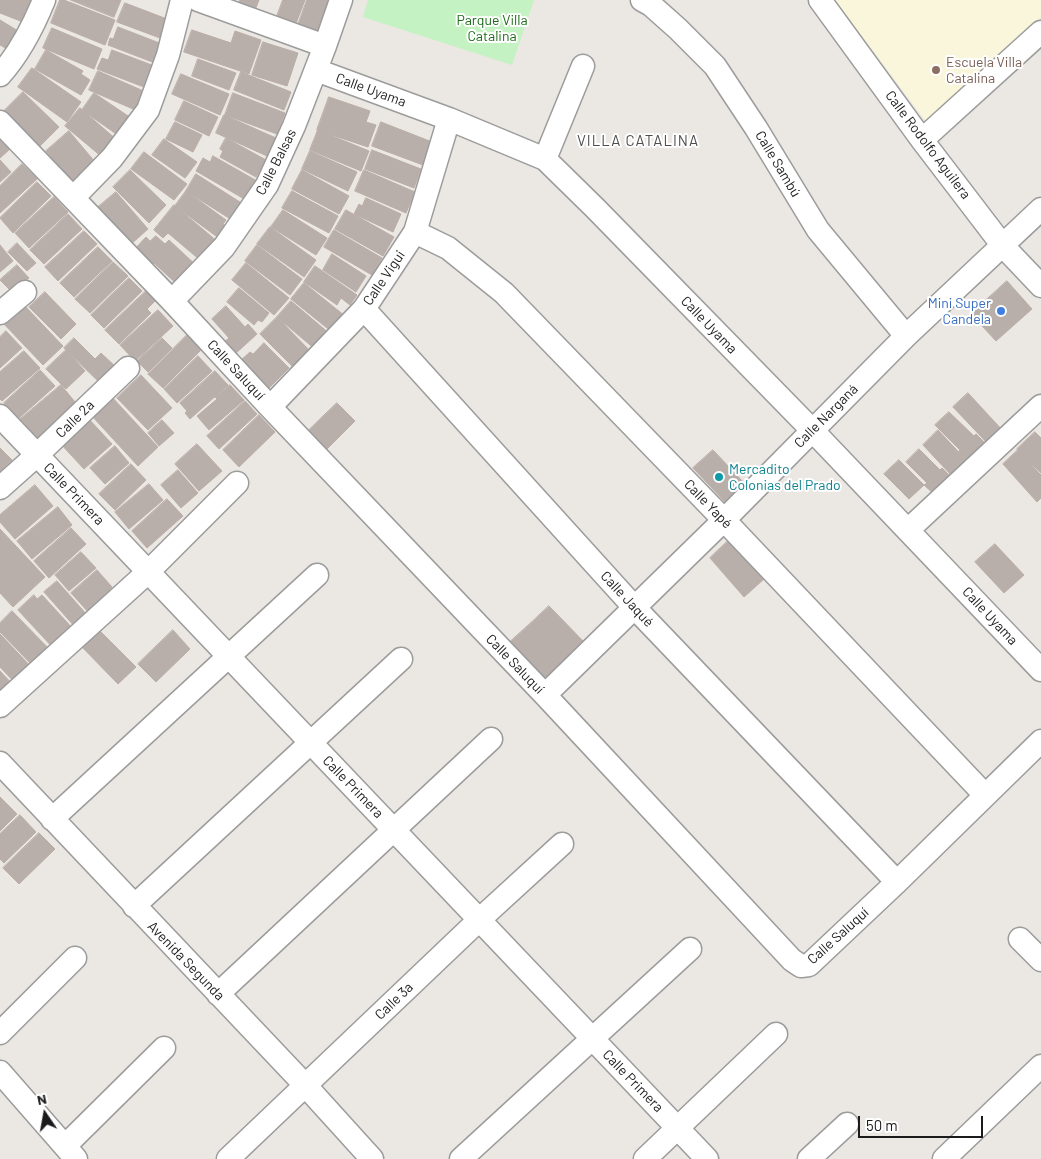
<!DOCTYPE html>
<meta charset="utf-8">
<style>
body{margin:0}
#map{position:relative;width:1041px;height:1159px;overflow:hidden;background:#ebe7e2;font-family:Barlow,sans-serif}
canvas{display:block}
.north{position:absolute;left:20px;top:1089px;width:50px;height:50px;-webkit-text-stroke:4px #fff;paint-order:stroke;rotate:348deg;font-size:14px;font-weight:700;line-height:20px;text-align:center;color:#1b1b1b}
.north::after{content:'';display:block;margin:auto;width:18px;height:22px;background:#1b1b1b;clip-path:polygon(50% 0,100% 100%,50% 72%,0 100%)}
.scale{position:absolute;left:858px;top:1116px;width:125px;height:22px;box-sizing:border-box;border:2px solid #1b1b1b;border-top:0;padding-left:6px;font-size:15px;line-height:18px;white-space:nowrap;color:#1b1b1b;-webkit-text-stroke:4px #fff;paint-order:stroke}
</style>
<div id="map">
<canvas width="1041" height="1159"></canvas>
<div class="north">N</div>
<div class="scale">50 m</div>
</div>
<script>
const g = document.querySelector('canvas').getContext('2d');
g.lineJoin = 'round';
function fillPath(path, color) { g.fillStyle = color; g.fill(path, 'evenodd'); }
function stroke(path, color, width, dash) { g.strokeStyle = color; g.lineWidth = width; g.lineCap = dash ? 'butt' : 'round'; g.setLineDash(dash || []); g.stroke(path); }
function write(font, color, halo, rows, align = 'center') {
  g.font = font + ' Barlow,sans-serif'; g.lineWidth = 4; g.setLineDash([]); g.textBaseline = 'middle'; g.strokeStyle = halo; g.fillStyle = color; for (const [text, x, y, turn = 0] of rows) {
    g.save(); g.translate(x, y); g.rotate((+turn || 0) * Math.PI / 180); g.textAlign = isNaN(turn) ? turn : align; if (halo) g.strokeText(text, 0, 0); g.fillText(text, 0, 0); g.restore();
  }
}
fillPath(new Path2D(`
 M835,0h206v17l-114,106z`), '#faf6db');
fillPath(new Path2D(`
 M368,0h166l-22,65 -149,-48z`), '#c5f2c2');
const building = new Path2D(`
 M0,0h30l6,3 -8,21 -28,-11z
 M60,0h4l51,20 -10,25 -54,-22z
 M71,0h50l-7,17z
 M240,0h19l-6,15 -17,-6z
 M283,0h22l-10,26 -19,-7z
 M307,0h27l-13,33 -23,-8z
 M125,3l42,16 -7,19 -43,-16z
 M0,20l23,14 -11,18 -12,-7z
 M118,27l44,17 -7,19 -47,-18 2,-7 3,1z
 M52,28l50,21 -8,20 -51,-21z
 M192,30l39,13 4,-12 26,9 -12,34 -65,-22z
 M263,42l35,11 -11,33 -35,-11z
 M46,50l37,21 -2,3 9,6 -9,15 -46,-26z
 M112,50l45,17 -8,22 -52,-20 5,-11 6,2z
 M198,59l38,14 -7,17 -37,-14z
 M32,68l49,34 -14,20 -49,-35z
 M98,71l50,22 -8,19 -51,-22z
 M241,72l50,20 -7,18 -50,-20z
 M181,74l48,20 -9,21 -48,-21z
 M23,92l36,35 -19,19 -36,-35z
 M94,93l40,27 -12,18 -40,-28z
 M233,93l52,20 -8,21 -52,-19z
 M329,97l41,14 -4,11 10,3 -8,22 -51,-17z
 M184,101l34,16 -9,19 -34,-16z
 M80,108l37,32 -15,17 -37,-31z
 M224,115l52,23 -9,18 -51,-23z
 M175,122l27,13 -9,17 -27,-13z
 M381,122l51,20 -9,23 -51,-19z
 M318,130l51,21 -8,20 -51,-21z
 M69,131l26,31 -19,24 -30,-35z
 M0,137l10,12 -10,9z
 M226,138l40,22 -10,17 -36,-20 3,-6 -3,-2z
 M164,139l33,23 -12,16 -33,-23z
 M372,150l49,19 -7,19 -49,-19z
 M310,151l47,21 -9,19 -46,-22z
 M144,152l43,32 -13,16 -43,-31z
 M213,156l44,25 -11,19 -50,-29 7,-13 7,4z
 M0,160l11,12 -11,10z
 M22,164l15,15 -37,34v-27z
 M130,170l36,35 -17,18 -36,-36z
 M302,170l47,26 -10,18 -47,-25z
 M364,170l51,22 -9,21 -51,-22z
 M196,174l47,30 -11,16 -46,-29z
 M37,182l14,14 -38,37 -13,-15z
 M186,191l40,29 -3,4 5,3 -8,12 -45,-33z
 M292,191l46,25 -9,17 -47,-25z
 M116,192l32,37 -18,16 -33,-37z
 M54,197l14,15 -39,36 -14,-15z
 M366,198l35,16 -8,18 -39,-18 5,-10 3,2z
 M174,205l44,37 -18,18 -32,-27 -5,5 -9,-8z
 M283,210l44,28 -11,17 -45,-28z
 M346,210l48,27 -11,19 -48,-27z
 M68,214l14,15 -38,35 -14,-14z
 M270,227l46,33 -12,17 -47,-33z
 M334,230l48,28 -10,17 -48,-28z
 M84,231l13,13 -39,37 -13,-14z
 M156,236l9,8 4,-4 30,28 -19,19 -26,-24 -3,4 -18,-16 13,-14 4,4z
 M17,243l19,20 -9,8 -19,-19z
 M0,245l13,16 -13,11z
 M257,245l45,34 -12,16 -45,-34z
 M98,247l14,14 -38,36 -14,-14z
 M332,254l34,22 -10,16 -33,-22z
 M113,262l15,14 -38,37 -15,-14z
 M246,263l43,35 -15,17 -42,-35z
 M17,265l12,13 -16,15 -13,-13z
 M315,266l42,29 -7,10 -9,-7 -4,7 -33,-23z
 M129,278l13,13 -38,37 -13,-13z
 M1007,281l25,28 -36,32 -25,-27z
 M304,283l41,33 -13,16 -41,-33z
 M239,288l30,25 -7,9 -4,-2 -4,5 -27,-23z
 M146,291l9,10 -8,8 4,4 -32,31 -14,-14z
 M45,292l31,32 -15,15 -32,-32z
 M291,301l39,33 -14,16 -39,-33z
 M24,305l39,41 -20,19 -39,-41z
 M226,306l19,21 3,-3 9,10 -22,20 -11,-12 5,-4 -17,-19z
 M158,310l15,16 -38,35 -15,-16z
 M277,317l36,37 -17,16 -36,-36z
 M6,331l16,17 -22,20v-31z
 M187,335l16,13 -40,40 -15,-14z
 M74,338l21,21 6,-6 16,15 -16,16 -37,-36z
 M162,338l10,10 -24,24 -11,-11z
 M264,343l25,25 -20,20 -28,-28 9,-8 3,2z
 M66,350l19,21 -19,18 -20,-20z
 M24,351l16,17 -38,33 -2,-2v-27z
 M198,356l14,15 -35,32 -13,-14z
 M40,370l15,16 -37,33 -14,-16z
 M215,371l13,14 -38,34 -5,-6 2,-2 -7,-8z
 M141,375l31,33 -24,22 -31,-32z
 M61,385l19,23 -39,34 -5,-6 -4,3 -14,-18z
 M230,385l14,15 -35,30 -12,-14 20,-17 -2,-2z
 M968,393l36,39 -15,13 -36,-38z
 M110,395l48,52 -20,19 -48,-52z
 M245,401l12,13 -38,35 -12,-13z
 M337,403l18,18 -29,29 -18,-19z
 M949,412l25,24 2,-2 12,12 -17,17 -13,-11 2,-2 -25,-25z
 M259,415l16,17 -36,35 -16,-17z
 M87,417l25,27 -28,25 -25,-27z
 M162,420l12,13 -15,13 -11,-13z
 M938,430l30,32 -16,14 -29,-31z
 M1035,432l6,6v35l-24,-24z
 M197,444l25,27 -23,20 -24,-27z
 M115,446l14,17 -24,21 -15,-16z
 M0,448l12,12 -12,11z
 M919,449l21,21 2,-2 10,10 -17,17 -11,-10 3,-2 -21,-21z
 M713,450l33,35 -20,18 -33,-35z
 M1018,450l23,25v23l-4,4 -34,-38z
 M899,460l25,25 -15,14 -25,-25z
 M131,464l15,16 -31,30 -16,-16z
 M178,470l20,23 -17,15 -20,-23z
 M149,484l14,16 -34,29 -14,-17z
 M35,485l18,21 -38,33 -15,-17v-7z
 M167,499l16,17 -36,32 -15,-17z
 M58,507l14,18 -40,34 -15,-18z
 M71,528l15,16 -37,34 -15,-17z
 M0,529l45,48 -32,30 -13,-14z
 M729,540l35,39 -20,18 -34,-39z
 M995,544l29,31 -20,18 -29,-31z
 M81,552l15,16 -27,23 -14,-16z
 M97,570l15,17 -3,3 3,4 -22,20 -19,-21z
 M57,581l31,35 -13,11 -31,-35z
 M34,595l3,4 5,-4 33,36 -20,19 -37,-40z
 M549,606l36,37 -18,17 -36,-37z
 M12,611l41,42 -17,16 -36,-37v-9z
 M531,623l36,37 -21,19 -36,-37z
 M98,629l38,38 -18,17 -37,-38z
 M173,630l17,19 -34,33 -18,-18z
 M0,634l35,37 -17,15 -18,-19z
 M0,671l15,16 -15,14z
 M0,797l17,17 -17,17z
 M20,815l16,17 -32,31 -4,-4v-25z
 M39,833l16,16 -36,35 -16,-16z`);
fillPath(building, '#b8afab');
stroke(building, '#bbaca6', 1);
const minor = new Path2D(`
 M198,0l127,46
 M642,0l9,5 27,24 37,37 41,62 62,102 88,106
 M820,0l102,140 81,106 38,40
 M316,70l133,49 96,40 50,49 217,222 229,240
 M0,75c19,-21 33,-48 44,-75
 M0,122l172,179 98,106 275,288 247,265 9,6 8,-1 88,-83 144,-141
 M922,140l119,-108
 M545,159l38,-93
 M73,198l39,-40 36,-48 20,-55 14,-55
 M415,232l33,16 56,45 220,227 261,275
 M172,301l52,-54 43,-62 27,-59 31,-80 16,-46
 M364,309l270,298 263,275
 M0,313l25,-21
 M270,407l94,-98 51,-77 34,-113
 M0,416l707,743
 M0,488l37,-33 91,-87
 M908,530l133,-124
 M545,695l179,-175 182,-184 135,-127
 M0,706l148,-134 89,-89
 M0,763l305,322 67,74
 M52,819l265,-244
 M134,906l267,-247
 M1020,939l21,21
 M218,994l273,-255
 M0,1033l75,-75
 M0,1072l76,87
 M65,1146l99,-98
 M228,1159l251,-239 83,-76
 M461,1159l229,-210
 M645,1159l131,-125
 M809,1159l38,-35
 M944,1159l97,-93`);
stroke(minor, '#9c9c9c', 25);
stroke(minor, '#fff', 22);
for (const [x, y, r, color] of [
 [936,70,5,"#8d6e63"],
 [1001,311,5,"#3f7fe0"],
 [719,477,5,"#0f9aa8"]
]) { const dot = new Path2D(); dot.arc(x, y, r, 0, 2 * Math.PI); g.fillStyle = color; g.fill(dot); stroke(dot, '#fff', 2); }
write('14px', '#1b6b17', '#fff', [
 ["Parque Villa",492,20],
 ["Catalina",492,36]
]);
write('14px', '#785e54', '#fff', [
 ["Escuela Villa",946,62],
 ["Catalina",946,78]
], 'left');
write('14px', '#1b1b1b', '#fff', [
 ["Calle Uyama",371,90,20],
 ["Calle Rodolfo Aguilera",928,145,53],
 ["Calle Balsas",276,162,-63],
 ["Calle Sambú",778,164,59],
 ["Calle Vigui",384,278,-56],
 ["Calle Uyama",709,325,46],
 ["Calle Saluquí",236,370,47],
 ["Calle Narganá",826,416,-45],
 ["Calle 2a",75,419,-44],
 ["Calle Primera",74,494,46],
 ["Calle Yapé",708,504,46],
 ["Calle Jaqué",627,599,47],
 ["Calle Uyama",990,616,47],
 ["Calle Saluquí",515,664,46],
 ["Calle Primera",353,787,46],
 ["Calle Saluquí",838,936,-42],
 ["Avenida Segunda",186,961,46],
 ["Calle 3a",394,1001,-44],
 ["Calle Primera",633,1081,46]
]);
write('14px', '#366cbe', '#fff', [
 ["Mini Super",991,303],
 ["Candela",991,319]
], 'right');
write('14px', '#0d838f', '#fff', [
 ["Mercadito",729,469],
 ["Colonias del Prado",729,485]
], 'left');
g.letterSpacing = '1px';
write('15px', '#4e4e4e', '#fff', [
 ["VILLA CATALINA",638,141]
]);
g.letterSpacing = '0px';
</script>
